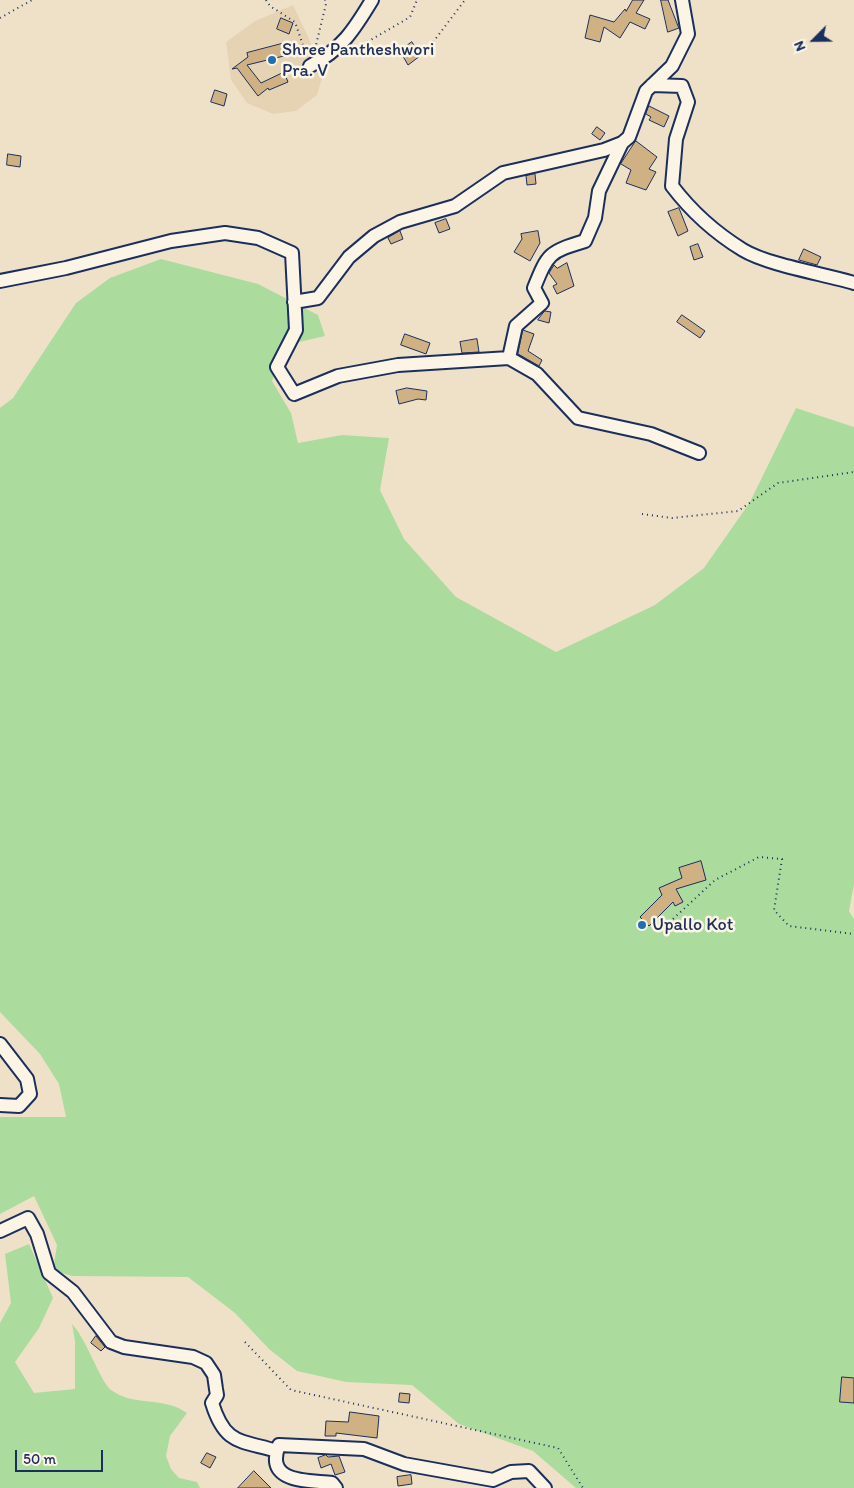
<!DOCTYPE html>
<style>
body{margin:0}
#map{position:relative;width:854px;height:1488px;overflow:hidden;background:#efe1c8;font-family:Itim,sans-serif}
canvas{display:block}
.north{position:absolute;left:789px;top:15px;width:50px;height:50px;-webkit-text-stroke:4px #fcf5e5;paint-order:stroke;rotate:247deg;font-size:14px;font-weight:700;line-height:20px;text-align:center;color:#1b2f5e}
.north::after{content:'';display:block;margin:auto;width:18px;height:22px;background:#1b2f5e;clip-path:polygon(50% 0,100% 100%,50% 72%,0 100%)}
.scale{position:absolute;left:15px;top:1450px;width:88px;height:22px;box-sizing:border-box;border:2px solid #1b2f5e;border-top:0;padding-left:6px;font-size:15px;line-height:18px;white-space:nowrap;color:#1b2f5e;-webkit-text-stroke:4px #fcf5e5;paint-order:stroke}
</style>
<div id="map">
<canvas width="854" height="1488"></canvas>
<div class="north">N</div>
<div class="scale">50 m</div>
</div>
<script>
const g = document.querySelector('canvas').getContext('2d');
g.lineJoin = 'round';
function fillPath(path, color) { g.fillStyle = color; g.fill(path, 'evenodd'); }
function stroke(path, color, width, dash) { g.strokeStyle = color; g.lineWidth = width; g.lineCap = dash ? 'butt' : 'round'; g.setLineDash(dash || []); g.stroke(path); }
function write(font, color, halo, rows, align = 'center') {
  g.font = font + ' Itim,sans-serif'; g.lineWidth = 5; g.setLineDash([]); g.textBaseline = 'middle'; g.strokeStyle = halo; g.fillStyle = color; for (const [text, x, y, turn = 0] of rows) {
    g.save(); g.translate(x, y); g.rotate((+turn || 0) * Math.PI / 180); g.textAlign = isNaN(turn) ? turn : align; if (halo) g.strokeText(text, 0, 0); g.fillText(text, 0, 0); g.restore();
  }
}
fillPath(new Path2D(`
 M293,5l17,36 12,37 -5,17 -21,16 -23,3 -26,-11 -16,-23 -5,-38 29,-21z`), '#e6d3b4');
fillPath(new Path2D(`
 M161,259l97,25 60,31 7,21 -39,9 -14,36 19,32 7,30 44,-8 47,3 -9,52 24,49 52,58 100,55 99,-47 49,-37 46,-66 46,-94 58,19v457l-5,27 5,8v569h-278l-43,-37 -74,-27 -47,-39 -66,-3 -49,-11 -28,-22 -34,-36 -47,-36 -116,-1 -19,-6 4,-25 -23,-49 -34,18v-97h66l-7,-33 -19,-30 -40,-42v-604l13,-10 63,-95 34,-25z
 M29,1244l24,54 -14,30 -24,34 19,31 41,-4v-48l-3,-17c15,16 28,57 39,66 23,17 53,6 76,23l-17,23 -4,20 5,13 8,9 18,4 3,6h-200v-165l11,-20 -6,-49z`), '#abdc9d');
const building = new Path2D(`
 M633,0h11l-8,13 14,6 -5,10 -15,-7 -10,16 -16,-11 -4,15 -15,-4 5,-23 24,7 11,-13 1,2z
 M661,0h7l10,26 1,2 -11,4z
 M281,18l12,5 -4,11 -12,-5z
 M289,42l3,12 -45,11 14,18 23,-11 4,10 -19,8 -1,-2 -10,8 -21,-28 -5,1 16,-12 -1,-4z
 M412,42l8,14 -12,9 -8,-14z
 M215,90l12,4 -3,12 -13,-4z
 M649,106l20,10 -5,11 -15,-7 2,-3 -5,-3z
 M597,127l8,6 -5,7 -8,-6z
 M636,141l21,16 -8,12 7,3 -10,18 -20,-7 5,-13 -10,-6z
 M8,154l13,2 -1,11 -13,-2z
 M535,174l1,10 -9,1 -1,-9z
 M679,208l9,23 -10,5 -10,-24z
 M446,219l4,10 -11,4 -4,-10z
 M400,231l3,8 -12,5 -3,-6z
 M538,231l2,12 -10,18 -16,-9 8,-13 -1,-5z
 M698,244l5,13 -9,3 -4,-13z
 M804,249l17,8 -4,8 -18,-5z
 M567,263l7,23 -17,8 -4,-8 4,-2 -8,-11 5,-8 3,3z
 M545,311l6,1 -2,11 -11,-3z
 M682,315l23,16 -5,7 -23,-16z
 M523,330l11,4 -6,17 14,9 -3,6 -21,-12z
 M405,334l25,9 -4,11 -25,-9z
 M477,339l2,13 -17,1 -2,-11z
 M407,388l20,3 -1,9 -8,-1 -19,5 -3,-13z
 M701,861l5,19 -30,9 7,13 -8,4 -2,-4 -24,24 -9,-9 22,-22 -3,-7 23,-10 -3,-10z
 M96,1336l9,11 -4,4 -10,-8z
 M842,1377l12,1v25l-14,-1z
 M400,1393l10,1 -1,9 -10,-1z
 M350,1412l29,4 -2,22 -41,-5v3h-11l1,-15 22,1z
 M207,1453l9,4 -6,11 -9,-5z
 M326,1455l2,2 11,-1 6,16 -10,3 -4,-11 -10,4 -3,-10z
 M254,1471l17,17h-33z
 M411,1475l1,9 -14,2 -1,-9z`);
fillPath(building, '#d0b184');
stroke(building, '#1b2f5e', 1);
const minor = new Path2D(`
 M310,66c32,-17 44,-36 62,-66
 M652,85l30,1 6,16 -12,37 -4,47c19,25 45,48 71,64 25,15 81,24 111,33
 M0,281l66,-13 105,-27 54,-8 33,5 34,15 4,77 -19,37 17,27 44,-18 60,-11 111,-7 28,16 41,44 73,16 48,19
 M294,302l24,-4 31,-41 25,-21 26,-14 55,-16 48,-33 101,-23 18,-7
 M509,358l7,-32 26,-23 -8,-15c14,-35 15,-36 51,-47l10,-23 4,-27 23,-48 7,-6 17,-46 26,-25 16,-32 -6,-34
 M0,1044l27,35 3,15 -11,12 -19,-1
 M0,1231l28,-13 9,16 12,39 24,19 38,50 13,5 69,10 13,6 8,12 2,14 1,6 -5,8c13,42 28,37 65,48
 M336,1488l-4,-5c-23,-3 -68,1 -53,-38l85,4 40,15 89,16 18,-8 18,-1 16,17`);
stroke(minor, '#1b2f5e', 16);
stroke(new Path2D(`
 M266,0l4,6 25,16 11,32
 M0,18l32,-18
 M430,46l35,-46
 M315,49l11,-45 -1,-4
 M350,52l60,-35 7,-17
 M642,514l30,4 66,-7 40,-28 76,-11
 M673,919l42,-39 44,-23 23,2 -8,51 15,16 65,8
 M245,1342l46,48 267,58 25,40`), '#1b2f5e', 2, [1, 4]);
stroke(minor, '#fcf5e5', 12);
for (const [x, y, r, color] of [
 [272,60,5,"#1f6fb2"],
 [642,925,5,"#1f6fb2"]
]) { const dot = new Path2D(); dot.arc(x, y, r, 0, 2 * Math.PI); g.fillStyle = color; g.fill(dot); stroke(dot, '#fcf5e5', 2); }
write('18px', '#1b2f5e', '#fcf5e5', [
 ["Shree Pantheshwori",282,50],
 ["Pra. V",282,71],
 ["Upallo Kot",652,925]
], 'left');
</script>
